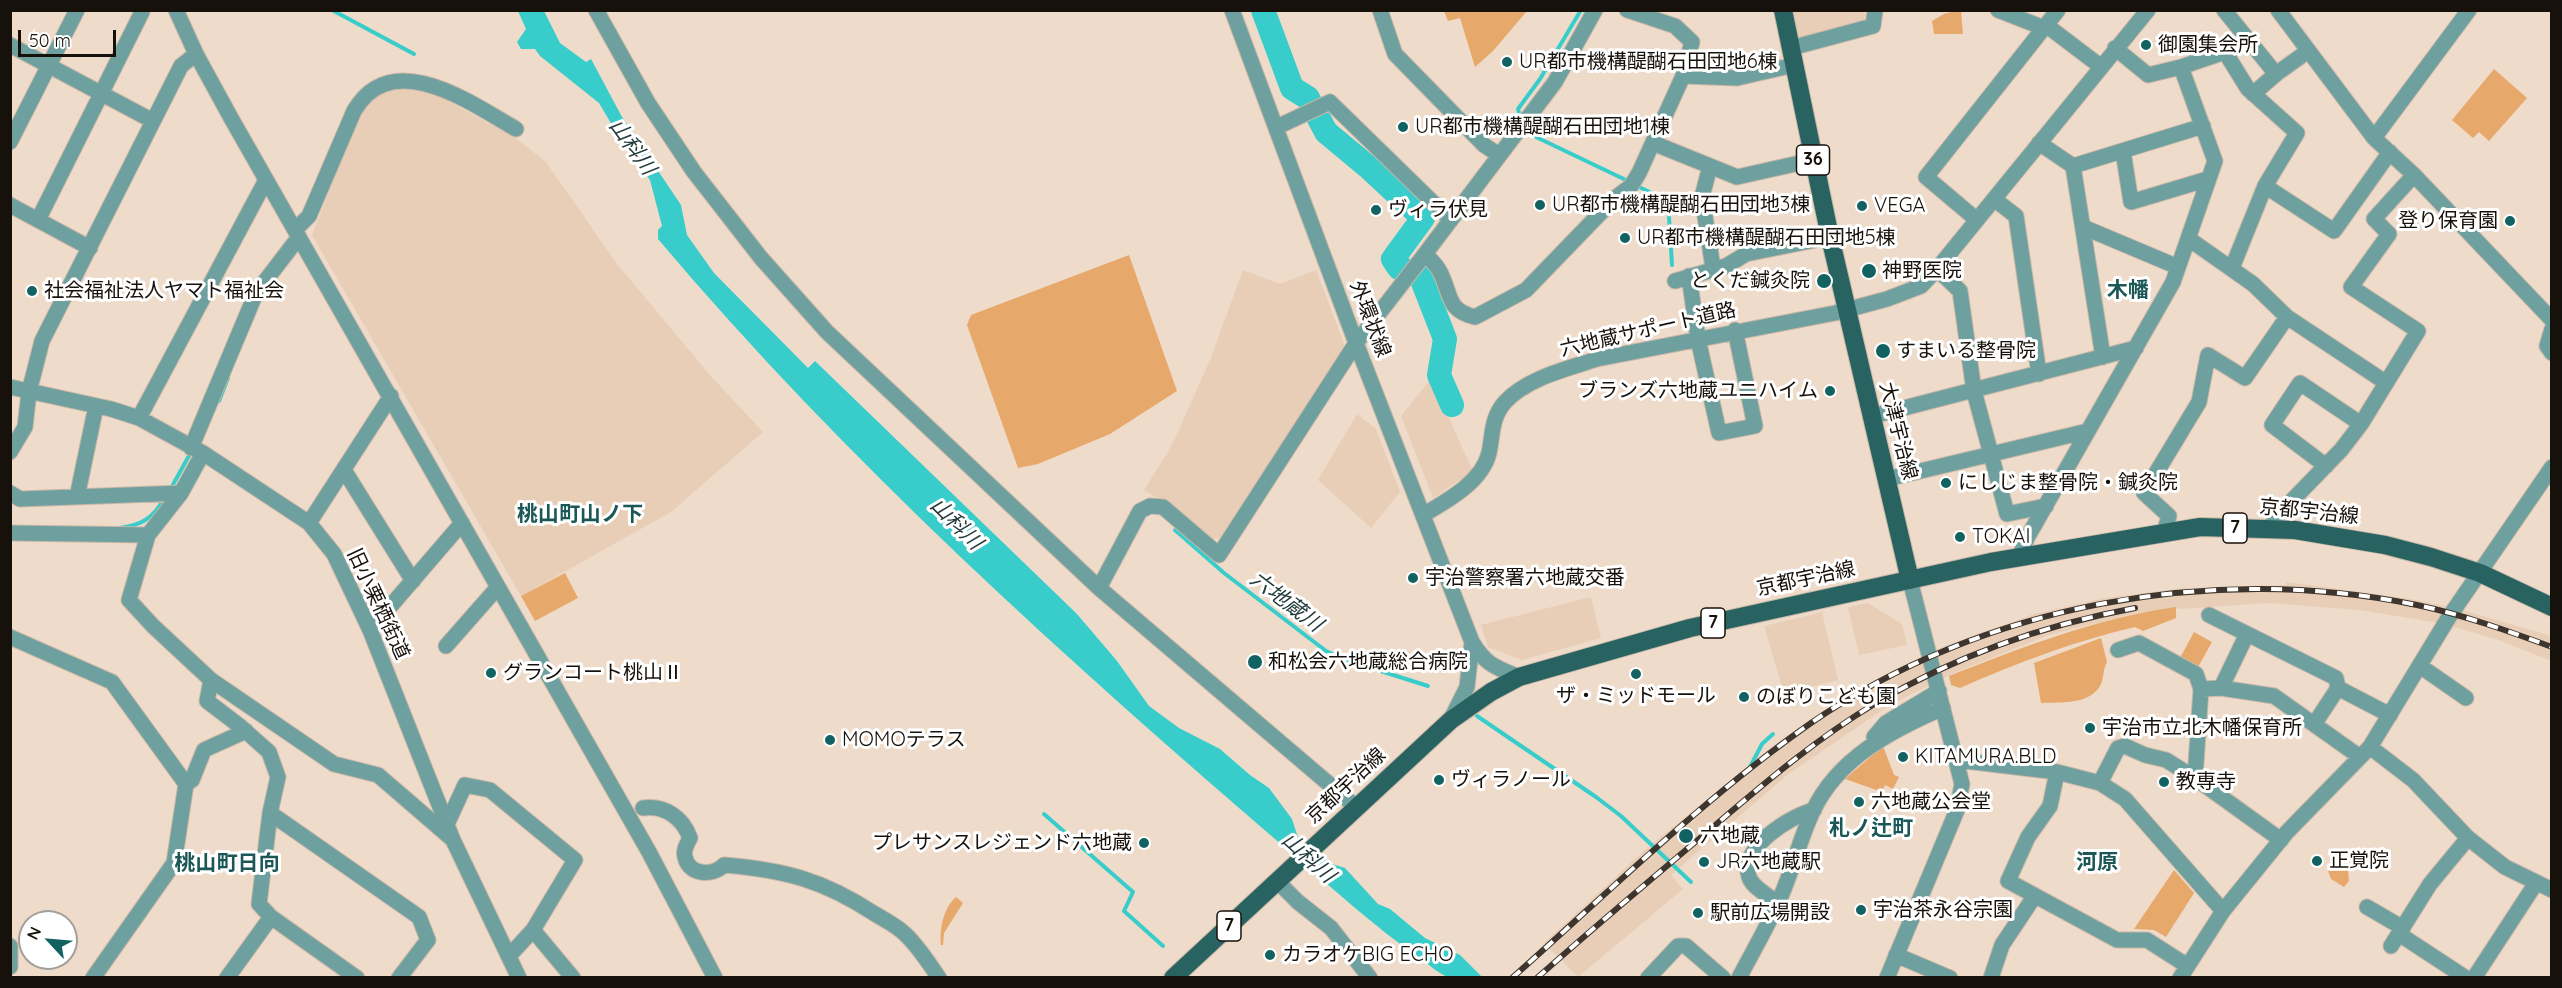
<!DOCTYPE html>
<meta charset="utf-8">
<style>
body{margin:0}
#map{position:relative;width:2562px;height:988px;overflow:hidden;background:#efdbca;font-family:Quicksand,sans-serif}
canvas{display:block}
.frame{position:absolute;inset:0;border:12px solid #17110b;pointer-events:none}
.north{position:absolute;left:18px;top:910px;width:60px;height:60px;box-sizing:border-box;background:#fff;border:2px solid #a2a09d;border-radius:50%;rotate:296deg;font-size:16px;font-weight:700;line-height:24px;text-align:center;color:#17110b}
.north::after{content:'';display:block;margin:auto;width:21px;height:27px;background:#126261;clip-path:polygon(50% 0,100% 100%,50% 72%,0 100%)}
.scale{position:absolute;left:18px;top:30px;width:98px;height:27px;box-sizing:border-box;border:3px solid #17110b;border-top:0;padding-left:8px;font-size:18px;line-height:21px;white-space:nowrap;color:#17110b;-webkit-text-stroke:4px #fff;paint-order:stroke}
</style>
<div id="map">
<canvas width="2562" height="988"></canvas>
<div class="frame"></div>
<div class="north">N</div>
<div class="scale">50 m</div>
</div>
<script>
const g = document.querySelector('canvas').getContext('2d');
g.lineJoin = 'round';
function fillPath(path, color) { g.fillStyle = color; g.fill(path, 'evenodd'); }
function stroke(path, color, width, dash) { g.strokeStyle = color; g.lineWidth = width; g.lineCap = dash ? 'butt' : 'round'; g.setLineDash(dash || []); g.stroke(path); }
function write(font, color, halo, rows, align = 'center') {
  g.font = font + ' Quicksand,"Noto Sans JP",sans-serif'; g.lineWidth = 6; g.setLineDash([]); g.textBaseline = 'middle'; g.strokeStyle = halo; g.fillStyle = color; for (const [text, x, y, turn = 0] of rows) {
    g.save(); g.translate(x, y); g.rotate((+turn || 0) * Math.PI / 180); g.textAlign = isNaN(turn) ? turn : align; if (halo) g.strokeText(text, 0, 0); g.fillText(text, 0, 0); g.restore();
  }
}
fillPath(new Path2D(`
 M1793,11h72l1,5 -6,10 -61,14z
 M418,85l98,53 30,24 71,102 92,110 54,58 -92,80 -150,84 -209,-361 48,-124 24,-23z
 M1243,270l37,14 36,-14 29,76 -122,191 -10,2 -34,-28 -35,-21 25,-40 9,-18 32,-72z
 M1431,379l42,92 -40,27 -32,-82z
 M1357,414l19,15 24,63 -29,36 -53,-48z
 M2287,582l124,17 52,11 88,26v25l-52,-21 -59,-17 -81,-13 -90,-7 -89,6 -1,-1 -46,6 -84,21 -93,37 -66,33 -103,70 -116,100 12,14 -105,88 -34,-34 102,-94 133,-108 92,-58 73,-37 90,-32 71,-16 79,-10 102,-3z
 M1591,597l10,41 -79,22 -34,-13 -7,-22z
 M1868,603l34,21 5,21 -48,10 -11,-48z
 M1822,612l16,68 -54,14 -20,-68z`), '#e8ceb7');
fillPath(new Path2D(`
 M1444,11l1,-1 82,1 -34,40 -18,16 -15,-49 -12,3z
 M1955,11h6l2,23h-29l-2,-13 12,-7z
 M2494,69l33,29 -38,43 -10,-9 -6,6 -21,-18z
 M1129,255l48,136 -67,43 -72,30 -20,4 -51,-143 4,-10z
 M565,573l13,25 -43,23 -14,-25z
 M2176,607v11l-33,13 -8,-4c-60,14 -119,36 -175,61l-9,-3 -2,-9c74,-29 148,-58 227,-69z
 M2194,632l18,10 -15,27 -17,-11z
 M2101,638l6,24c-4,7 -3,15 -6,22 -10,21 -40,18 -60,19l-7,-40z
 M1883,746l11,29 5,2 -6,12 -8,-4 -3,7 -37,-13z
 M2338,854h4l5,5 2,22 -5,6 -13,-8 -3,-8 11,-11z
 M2174,870l20,23 -28,44 -12,-7 -20,-1z
 M956,897l7,6 -19,30 -1,12h-2c-2,-16 3,-38 15,-48z`), '#e7a86b');
fillPath(new Path2D(`
 M518,11h26l16,32 26,19 5,-3 31,58 59,88 6,30 27,38 94,95 7,-7 262,253 40,47 32,45 30,22 41,21 30,26 19,13 23,31 7,22 33,23 13,4 33,36 12,5 35,29 35,17 22,22c-10,0 -25,3 -34,0 -9,-3 -20,-13 -28,-19 -46,-31 -87,-70 -130,-106 -222,-191 -443,-389 -632,-613v-9l4,-4 -12,-46 -25,-33 -26,-44 -59,-47 -5,-7h-14l-4,-7 9,-13z`), '#38cdca');
stroke(new Path2D(`
 M332,10l82,44
 M1521,119l-3,-10 22,-30 41,-69
 M1527,127l9,10 92,44
 M1635,185l33,16 4,64
 M219,401l9,-23
 M170,490l21,-38
 M120,528c22,-3 33,-10 44,-29
 M1175,530l49,43 102,78 17,8 85,27
 M1477,716l119,81 25,19 70,66
 M1750,767l12,-23 11,-10
 M1044,814l89,78 -9,19 39,35
 M1732,841l4,-14`), '#38cdca', 4);
stroke(new Path2D(`
 M1263,10l29,78 16,10 18,34 42,35 55,51 -30,41 6,9 21,7 25,64 -6,36 13,30`), '#38cdca', 24);
const minor = new Path2D(`
 M176,10l20,44 35,64 418,734 66,126
 M596,10l52,93 46,69 67,86 66,74 272,256 257,219
 M1232,10l124,333 116,299c14,23 23,25 47,35
 M1380,10l15,44 89,91 15,10
 M1595,10l-40,72 -130,172c5,5 12,11 15,18 12,23 6,38 35,45l51,-27 89,-92 16,-12 8,-13 44,-97 9,-34 -17,-16 -48,-16
 M1998,10l46,18
 M2224,10l52,64
 M2278,10l96,128 40,37 138,145
 M2046,25l54,41
 M10,45l143,76
 M1791,48l82,-22 2,-15
 M2115,48l33,27 33,-8 44,-15 23,37 49,44 -32,53 -33,82
 M1683,76l54,2 57,-13
 M2253,94l23,-20 32,-23
 M1277,127l53,-25 121,118
 M2374,138l95,-128
 M10,142l67,-132
 M1653,143l84,34 76,-17
 M2039,143l34,23 30,191
 M2123,151l8,51 77,-23
 M1710,166l-8,31 11,71
 M2073,166l130,-40
 M2265,186l69,45 56,-79
 M1994,199l22,17 23,158
 M10,205l80,43
 M38,220l104,-208
 M1977,220l-51,-43 132,-167
 M2083,227l95,40
 M295,230l14,-14 45,-105c38,-65 117,-8 162,18
 M2189,239l64,45 34,33 98,65
 M1937,269l23,22 14,100 33,123 39,-8
 M1689,276l9,63 21,94 36,-7 -20,-96
 M1675,281l51,-15 20,-12 84,-17
 M2552,329l-5,17 5,7
 M10,387l101,22 28,9 64,35 106,70 25,31 36,76 83,210 66,138
 M1873,416l263,-68
 M139,418l127,-238
 M191,448l65,-155 43,-56
 M10,452l15,-25 4,-35 13,-51 139,-275 15,-12
 M203,453l-22,40 -33,42 -19,65 24,26 58,54 123,84 44,11 73,63
 M2326,466l-54,-41 28,-42 61,41
 M344,470l69,111
 M1887,479l201,-48
 M10,493l10,6 161,-6
 M77,497l19,-91
 M1423,515c24,-14 59,-33 66,-62 4,-19 2,-35 16,-51 22,-24 62,-33 92,-43l238,-46 52,-14 34,-13 16,-17 211,-259
 M309,523l82,-127
 M2269,529l8,-13 64,-66 20,-26 57,-93 -67,-44 38,-53 -15,-15 40,-44
 M10,533l138,2
 M2164,533l5,-17 -25,-23 55,-91 9,-47 37,23 42,-61
 M2019,558l8,-20 146,-256 42,-121 -34,-94
 M1099,588l41,-77 10,-5 13,1 56,48 137,-212 69,-89
 M2209,615l127,63 2,10 52,27
 M370,630l92,-107
 M10,637l102,45 74,102 -12,79 -81,115
 M446,646l52,-59
 M2118,650l21,-7 57,31 5,15 -6,89
 M2420,666l46,32
 M211,680l-4,21 34,26 28,25 9,25 -8,36 -11,91 12,13 86,61
 M2221,688l26,-54
 M2201,689l20,-1 53,8 86,61
 M1451,719l16,-32 5,-45
 M2315,723l23,-35
 M1874,737l12,-14 53,-32
 M2370,747l43,33 55,58 37,29 47,23
 M1957,760l100,12 43,11 25,16 98,112
 M2057,772l-7,34 -22,31 -20,44 109,59h30l39,25
 M2100,783l18,-35 7,-2 20,9 21,5 29,18 86,62
 M186,784l6,-4 12,-30 42,-19
 M643,808c22,-3 40,10 47,30 -3,6 -7,12 -5,19 4,19 28,19 39,8 61,5 99,15 151,49 10,6 22,12 30,20 13,12 24,29 34,44
 M270,813l149,104 9,23 -29,38
 M447,824l18,-39 25,5 85,70 -42,70 -24,26
 M1277,881l21,21 33,26 39,50
 M2367,907l36,21
 M1773,915l-6,-15 2,-3c-7,-6 -17,-11 -20,-20 -9,-30 41,-61 65,-67
 M533,930l40,48
 M2399,934l67,44
 M10,946v21
 M2391,946l39,-62 38,-46
 M1896,955l54,23
 M227,978l44,-61
 M1648,978l30,-32h8l37,32
 M1739,978c14,-27 30,-54 42,-82 12,-27 19,-58 32,-85 25,-53 79,-81 130,-103
 M1887,978l70,-168 5,-26 -52,-204
 M1991,978l11,-33 32,-48
 M2180,978l43,-67 64,-79 83,-85 79,-130 103,-150
 M2474,978l62,-95`);
const major = new Path2D(`
 M1783,10l47,227 80,343
 M1173,978l278,-258 40,-28 28,-15 171,-49 301,-66 209,-35 95,3 90,15 46,12 49,16 72,34`);
stroke(minor, '#c8b7a8', 17);
stroke(major, '#c8b7a8', 20);
stroke(minor, '#6da09e', 15);
stroke(major, '#286362', 18);
const rail = new Path2D(`
 M1512,978c98,-87 192,-180 299,-255 172,-119 403,-160 606,-118 47,10 91,26 135,42
 M1537,978c55,-49 112,-97 169,-145 54,-46 108,-93 170,-130 80,-47 167,-78 259,-95`);
stroke(rail, '#3e362e', 6);
stroke(rail, '#fff', 4, [11]);
for (const [x, y, r, color] of [
 [2146,45,6,"#126261"],
 [1507,62,6,"#126261"],
 [1403,127,6,"#126261"],
 [1540,205,6,"#126261"],
 [1862,206,6,"#126261"],
 [1376,210,6,"#126261"],
 [2510,221,6,"#126261"],
 [1625,238,6,"#126261"],
 [1869,271,8,"#126261"],
 [1824,281,8,"#126261"],
 [32,291,6,"#126261"],
 [1883,351,8,"#126261"],
 [1830,391,6,"#126261"],
 [1946,483,6,"#126261"],
 [1960,537,6,"#126261"],
 [1413,578,6,"#126261"],
 [1255,662,8,"#126261"],
 [491,673,6,"#126261"],
 [1636,674,6,"#126261"],
 [1744,697,6,"#126261"],
 [2090,728,6,"#126261"],
 [830,740,6,"#126261"],
 [1903,757,6,"#126261"],
 [1439,780,6,"#126261"],
 [2164,782,6,"#126261"],
 [1859,802,6,"#126261"],
 [1686,836,8,"#126261"],
 [1144,843,6,"#126261"],
 [2317,861,6,"#126261"],
 [1704,862,6,"#126261"],
 [1861,910,6,"#126261"],
 [1698,913,6,"#126261"],
 [1270,955,6,"#126261"]
]) { const dot = new Path2D(); dot.arc(x, y, r, 0, 2 * Math.PI); g.fillStyle = color; g.fill(dot); stroke(dot, '#fff', 2); }
for (const [x, y, w] of [
 [1813,160,33],
 [2235,528,24],
 [1713,623,24],
 [1229,926,24]
]) { const box = new Path2D(); box.roundRect(x - w / 2, y - 15, w, 30, 4.5); g.fillStyle = '#fff'; g.fill(box); stroke(box, '#17110b', 1.5); }
write('bold 18px', '#17110b', null, [
 ["36",1813,160],
 ["7",2235,528],
 ["7",1713,623],
 ["7",1229,926]
]);
write('20px', '#17110b', '#fff', [
 ["御園集会所",2158,45],
 ["UR都市機構醍醐石田団地6棟",1519,62],
 ["UR都市機構醍醐石田団地1棟",1415,127],
 ["UR都市機構醍醐石田団地3棟",1552,205],
 ["VEGA",1874,206],
 ["ヴィラ伏見",1388,210],
 ["登り保育園",2498,221,"right"],
 ["UR都市機構醍醐石田団地5棟",1637,238],
 ["神野医院",1882,271],
 ["とくだ鍼灸院",1810,281,"right"],
 ["社会福祉法人ヤマト福祉会",44,291],
 ["すまいる整骨院",1896,351],
 ["ブランズ六地蔵ユニハイム",1818,391,"right"],
 ["にしじま整骨院・鍼灸院",1958,483],
 ["TOKAI",1972,537],
 ["宇治警察署六地蔵交番",1425,578],
 ["和松会六地蔵総合病院",1268,662],
 ["グランコート桃山Ⅱ",503,673],
 ["ザ・ミッドモール",1636,696,"center"],
 ["のぼりこども園",1756,697],
 ["宇治市立北木幡保育所",2102,728],
 ["MOMOテラス",842,740],
 ["KITAMURA.BLD",1915,757],
 ["ヴィラノール",1451,780],
 ["教専寺",2176,782],
 ["六地蔵公会堂",1871,802],
 ["六地蔵",1700,836],
 ["プレサンスレジェンド六地蔵",1132,843,"right"],
 ["正覚院",2329,861],
 ["JR六地蔵駅",1716,862],
 ["宇治茶永谷宗園",1873,910],
 ["駅前広場開設",1710,913],
 ["カラオケBIG ECHO",1282,955]
], 'left');
write('20px', '#17110b', '#fff', [
 ["外環状線",1370,319,69],
 ["六地蔵サポート道路",1648,330,-13],
 ["大津宇治線",1898,431,76],
 ["京都宇治線",2309,512,6],
 ["京都宇治線",1806,579,-12],
 ["旧小栗栖街道",378,604,65],
 ["京都宇治線",1346,786,-43]
]);
write('italic 21px', '#243c3b', '#fff', [
 ["山科川",632,147,54],
 ["山科川",956,524,45],
 ["六地蔵川",1286,602,37],
 ["山科川",1308,858,42]
]);
write('bold 21px', '#1b5756', '#fff', [
 ["木幡",2128,291],
 ["桃山町山ノ下",580,515],
 ["札ノ辻町",1871,829],
 ["河原",2097,863],
 ["桃山町日向",227,864]
]);
</script>
